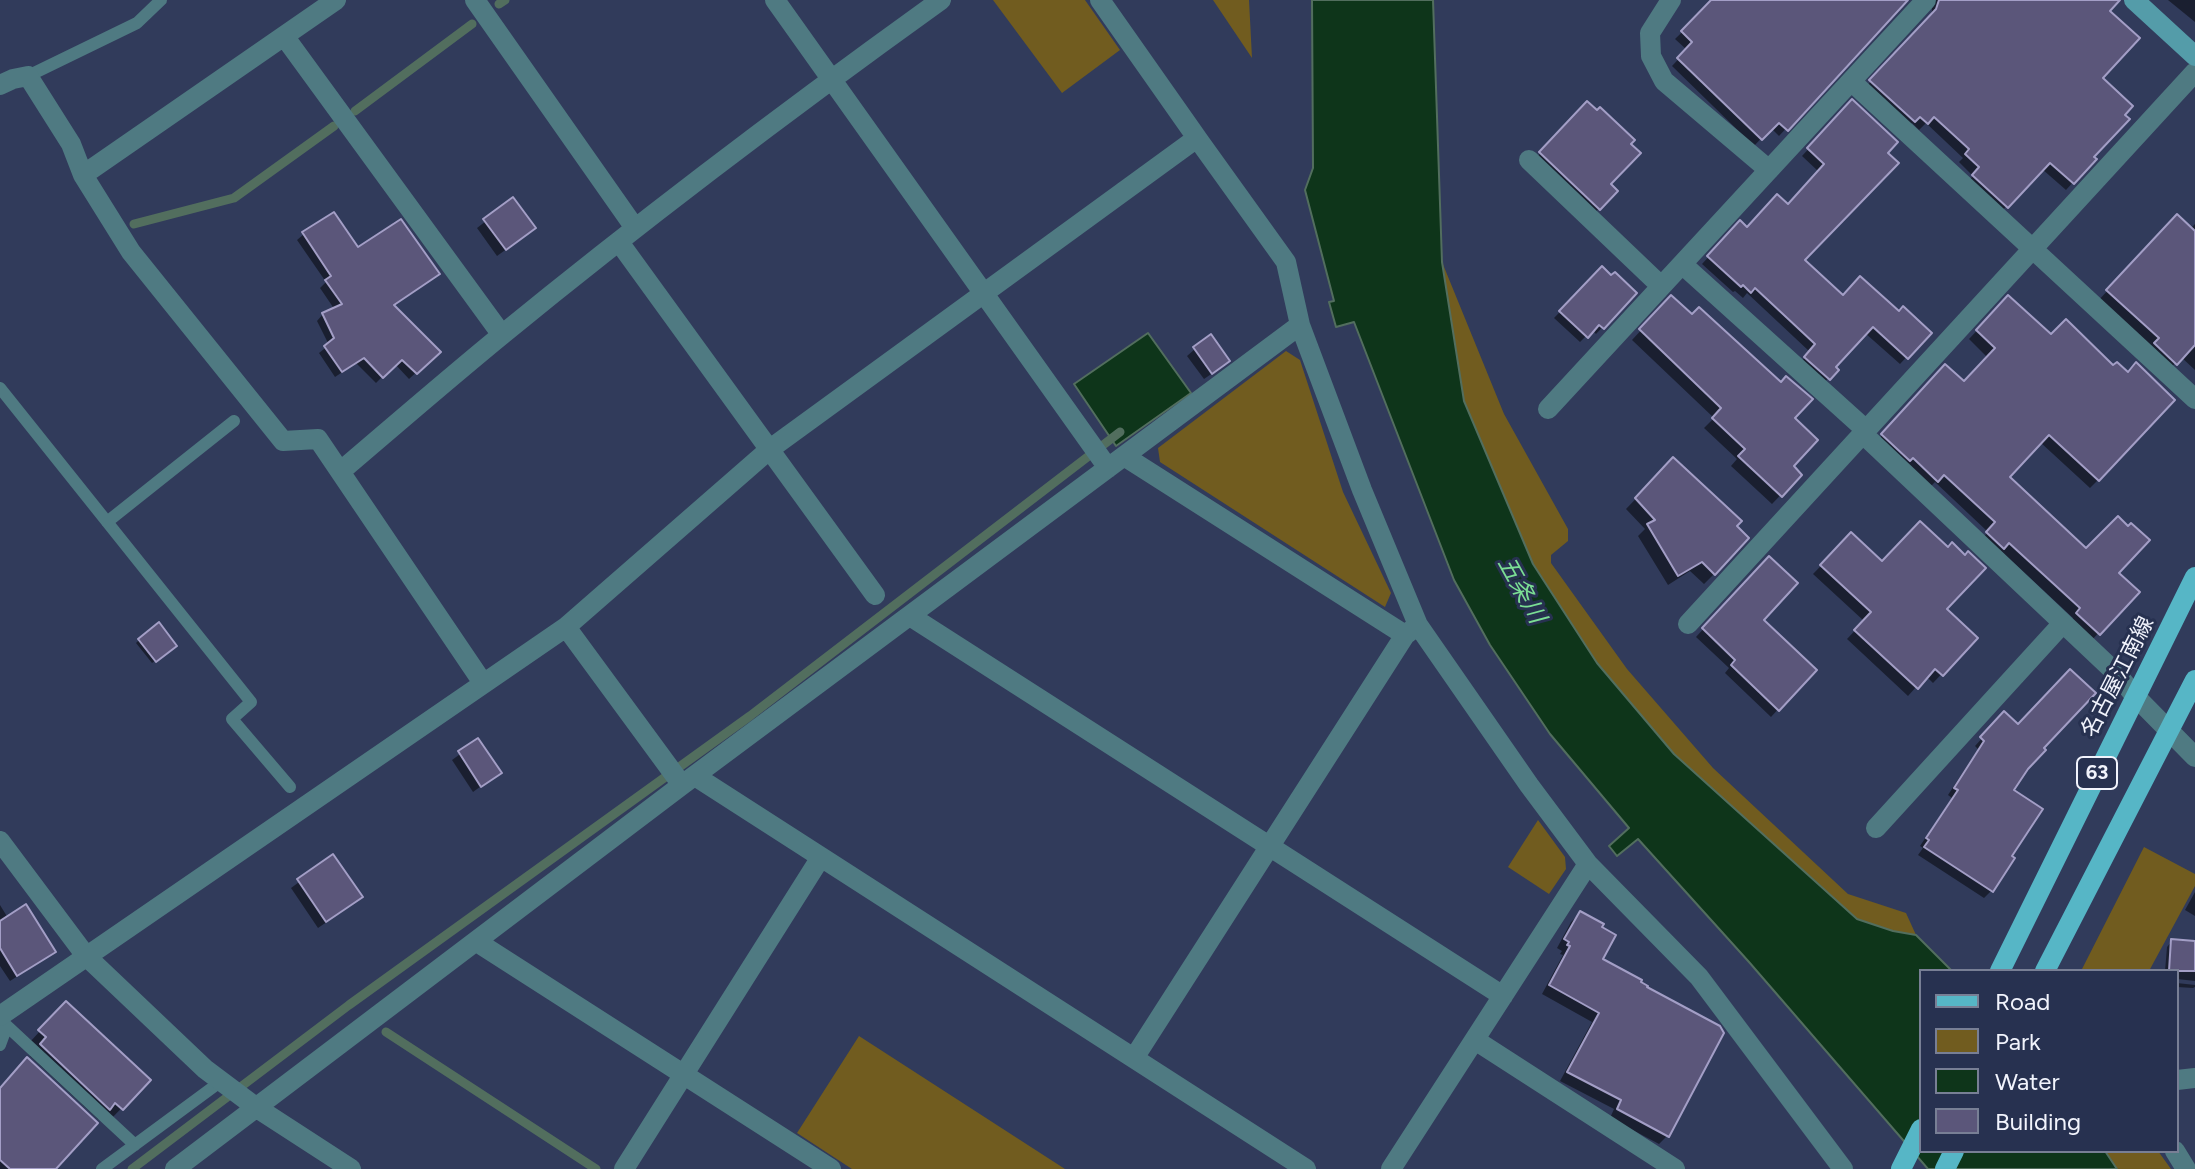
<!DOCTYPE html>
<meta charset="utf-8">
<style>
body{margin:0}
#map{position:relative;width:2195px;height:1169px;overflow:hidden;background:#313b5b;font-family:Figtree,sans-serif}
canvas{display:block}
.legend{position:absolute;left:1919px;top:969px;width:260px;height:184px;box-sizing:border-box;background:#273150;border:2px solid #787f95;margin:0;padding:10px 14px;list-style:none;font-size:24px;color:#f1f3fc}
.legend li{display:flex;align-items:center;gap:16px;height:40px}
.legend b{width:40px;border:2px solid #787f95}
</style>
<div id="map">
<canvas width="2195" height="1169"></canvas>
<ul class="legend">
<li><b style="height:10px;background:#56b6c6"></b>Road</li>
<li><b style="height:22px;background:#715c1f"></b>Park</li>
<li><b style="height:22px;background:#0e351a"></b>Water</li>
<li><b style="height:22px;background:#5b567a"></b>Building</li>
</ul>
</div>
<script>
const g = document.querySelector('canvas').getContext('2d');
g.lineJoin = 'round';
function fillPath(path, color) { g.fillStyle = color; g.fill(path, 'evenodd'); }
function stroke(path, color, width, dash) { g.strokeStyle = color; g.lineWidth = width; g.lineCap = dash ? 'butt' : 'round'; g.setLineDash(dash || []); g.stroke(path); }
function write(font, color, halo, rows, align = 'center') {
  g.font = font + ' Figtree,"Noto Sans JP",sans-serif'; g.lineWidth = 6; g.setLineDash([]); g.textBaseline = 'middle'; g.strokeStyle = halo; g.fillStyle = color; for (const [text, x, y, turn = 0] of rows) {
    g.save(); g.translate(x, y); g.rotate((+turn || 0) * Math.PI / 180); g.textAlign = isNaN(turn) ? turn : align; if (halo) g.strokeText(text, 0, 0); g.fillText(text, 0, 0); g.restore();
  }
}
fillPath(new Path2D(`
 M993,0h92l35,50 -58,43z
 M1213,0h36l3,58z
 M1442,262l62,152 64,115v12l-17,14v8l76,106 86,99 135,126 58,19 10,22 -23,-4 -36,-12 -183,-165 -77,-91 -64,-99 -69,-163z
 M1286,351l14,9 43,132 48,101 -6,14 -225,-145 -2,-14z
 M1538,820l27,37 1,12 -17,25 -41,-27z
 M2144,847l51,27v12l-46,85h-68z
 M859,1036l206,133h-213l-55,-36z
 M2105,1151h53l13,18h-54z`), '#715c1f');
const water = new Path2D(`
 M1312,0h121l9,262 22,139 69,163 64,99 77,91 183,165 36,12 23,4 36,36h-31v180h184l12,18h-189l-179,-207 -111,-123 -21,17 -8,-10 20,-18 -79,-94 -60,-89 -36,-65 -100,-258 -18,5 -7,-25 5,-1 -29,-111 8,-22z
 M1148,333l43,60 -75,53 -42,-62z`);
fillPath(water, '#0e351a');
stroke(water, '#526e5e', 2);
fillPath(new Path2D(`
 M1715,0h191l-127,136 -8,-8 -17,18 -82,-80 15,-16 -12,-11z
 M1929,0h168l3,78 -8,79 2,2 -28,31 -24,-21 -43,45 -33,-31 7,-7 -14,-14 4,-4 -37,-35 -7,7 -7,-7 -5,5 -43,-39 65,-71 3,-7v-8z
 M2168,0h27v22z
 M1852,102l-50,158 40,37 56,17 31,19 -29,31 -35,-31 -32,34 3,3 -14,15 -23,-21 11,-12 -63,-59 -4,5 -8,-7 -2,1 -31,-28 38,-41 6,6 42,-23 31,-34 -17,-16z
 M1587,104l21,80 7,7 -23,25 -58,-56z
 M513,200l13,35 -29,21 -20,-28z
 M2195,224v146l-14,-13 -17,18 -68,-72 69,-74h25z
 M304,234l134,40 -46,32 46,46 -29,27 -14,-15 -19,19 -20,-20 -21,14 -16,-24 10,-8 -12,-24 6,-7 12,-4 -15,-22 6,-6 -29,-42z
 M1602,269l33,24 -39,41 -4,-4 -12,12 -26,-24z
 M1671,298l121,120 -1,48 9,9 -28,29 -41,-38 6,-7 -33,-31 10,-10 -82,-78z
 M2000,306l98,174 -8,8 -50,-46 -33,35 79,74 31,22 20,19 -47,50 -21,-20 4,-4 -73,-68 -21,-8 9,-10 -53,-50 -7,7 -53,-46 61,-68 27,9 25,-26 -19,-19z
 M1195,349l25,19 -16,11 -17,-23z
 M1673,460l41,114 -10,10 -14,-13 -22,14 -30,-49 7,-7 -19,-20z
 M1851,535l31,29 66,-15 -4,60 32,29 -43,45 -7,-7 -18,20 -61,-57 17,-18 -51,-47z
 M1761,565v55l53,50 -43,47 -46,-44 4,-5 -33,-31z
 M139,640l33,9 -20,14 -16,-20z
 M2004,714l37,34 -29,43 -2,66 2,1 -21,33 -7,7 -66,-43 5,-7 -3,-2 32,-48 -4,-3 30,-46 -3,-3z
 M478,741l21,32 -26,19 -21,-32z
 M333,857l20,47 -35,24 -27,-40z
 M2195,892v24l-10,-6z
 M0,905l8,13 45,34 -7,6 -36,23 -10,-15z
 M1580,913l20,46 68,176 -9,9 -49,-26 4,-9 -54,-28 32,-59 -50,-28 21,-39 -3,-1 2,-3 -5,-3 14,-26z
 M2172,941l23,2v38l-18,-2v-8h-12l2,-24z
 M2177,983l18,2v2l-2,1 -16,-1z
 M66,1003l82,78 -38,39 -7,-6 -5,5 -68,-63 6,-6 -7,-7z
 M0,1089l53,80h-53z`), '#0007');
stroke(new Path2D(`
 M499,4l6,-4
 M355,111l117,-87
 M134,224l100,-26 100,-72
 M386,1032l210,137
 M132,1169l217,-164 401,-289 370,-284`), '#526e5e', 9);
const building = new Path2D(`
 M1711,0h197l-120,131 -9,-8 -17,17 -85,-82 15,-16 -11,-11z
 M1939,0h181l-10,11 30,27 -37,40 30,28 -8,9 5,4 -36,38 3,2 -23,25 -24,-21 -42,45 -36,-33 7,-8 -14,-13 4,-5 -35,-32 -6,7 -8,-7 -5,5 -46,-42 67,-71z
 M1852,99l46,43 -10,11 11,10 -94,97 38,35 17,-19 39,35 4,-5 29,27 -24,26 -35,-32 -37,40 3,3 -9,10 -26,-23 11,-13 -60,-56 -4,5 -8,-8 -2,2 -34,-31 33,-36 7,7 30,-33 11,10 36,-40 -17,-16z
 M1587,101l10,9 3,-3 35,33 -4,4 10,9 -30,31 7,7 -18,19 -61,-58z
 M513,197l23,31 -30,22 -23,-31z
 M334,212l24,35 43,-28 39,55 -46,31 47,47 -24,22 -15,-14 -19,18 -19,-20 -22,14 -18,-26 10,-8 -12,-25 20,-9 -17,-24 6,-4 -29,-44z
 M2177,214l18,17v114l-18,20 -23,-22 5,-5 -53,-48z
 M1602,266l9,9 4,-3 22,21 -33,36 -5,-4 -11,13 -29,-27z
 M1671,295l21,19 7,-7 82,75 5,-6 27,23 -18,19 23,22 -24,26 8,9 -20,22 -44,-41 7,-7 -33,-31 9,-10 -82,-79z
 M2008,295l43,39 15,-15 47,46 4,-3 11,10 8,-10 39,38 -76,81 -50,-46 -39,42 76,71 32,-32 10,10 3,-3 19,17 -31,33 21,19 -40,43 -24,-22 4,-5 -71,-65 -5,6 -18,-17 9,-10 -51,-47 -6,7 -25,-24 -3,3 -29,-27 64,-70 19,17 31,-33 -19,-18z
 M1211,334l19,27 -18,13 -19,-27z
 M1673,457l69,64 -5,5 12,12 -34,37 -13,-13 -24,14 -31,-52 8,-4 -20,-22z
 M1920,521l28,26 4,-5 13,13 3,-4 18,17 -39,41 31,29 -35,38 -8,-7 -17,20 -64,-59 17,-18 -51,-47 31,-33 31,29z
 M1769,556l29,27 -34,37 53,50 -38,41 -48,-46 4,-5 -33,-32z
 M159,622l18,24 -21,16 -18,-23z
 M2070,669l26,24 -52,55 2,2 -18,19 -14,21 29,19 -31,47 3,2 -22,34 -69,-45 5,-7 -3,-2 32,-48 -4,-2 30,-47 -4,-4 24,-26 14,13z
 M478,738l24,35 -21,14 -23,-36z
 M333,854l30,43 -37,25 -29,-43z
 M26,904l30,48 -39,24 -17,-28v-27z
 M1580,911l24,13 -2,3 14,8 -13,24 39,21 -1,2 7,4 -1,1 73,39 4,7 -55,104 -52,-28 4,-9 -54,-28 32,-59 -50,-28 21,-39 -3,-1 2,-3 -5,-3z
 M2171,939l24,2v30h-26z
 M66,1001l85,79 -28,30 -8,-7 -5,7 -70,-66 6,-7 -8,-7z
 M27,1057l71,66 -42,46h-46l-10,-9v-72z`);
fillPath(building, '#5b567a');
stroke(building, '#a39ec6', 2);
stroke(new Path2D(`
 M28,76l109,-53 24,-23
 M0,388l251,314 -19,17 58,68
 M107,522l127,-101
 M7,1026l128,119
 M0,1045l7,-19 -3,-3
 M102,1169l118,-87`), '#4f7a82', 12);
stroke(new Path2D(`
 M475,0l160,228
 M775,0l333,468
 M1671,0l-21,33 1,23 13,25 105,89
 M284,36l218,299
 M1851,81l344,318
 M0,85l13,-6 15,-3 43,68 12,31 48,77 152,189 35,-2 165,244
 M1529,160l132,126
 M83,175l253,-175
 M619,242l256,353
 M1682,264l184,166
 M1548,409l378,-409
 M1863,434l253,239 19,23 60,61
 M1124,456l281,179
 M341,471c54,-46 107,-92 162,-137 142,-116 289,-227 438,-334
 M910,616l593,380
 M1688,624l507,-552
 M566,627l116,158
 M695,776l611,393
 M1876,828l187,-205
 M0,841l86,115 119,113 52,39 94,61
 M1588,864l111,113 144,192
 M477,942l354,227
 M0,1016l566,-389 204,-178 427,-311 -97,-138
 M1475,1040l200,129
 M1134,1058l271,-423 13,-10 -56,-135 -62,-165 -14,-63 -89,-124
 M2177,1080l18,-2
 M2175,1151l11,18
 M175,1169l507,-384 618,-460
 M624,1169l197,-312
 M1391,1169l197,-305 -59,-79 -111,-160`), '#4f7a82', 20);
stroke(new Path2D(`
 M2134,0l61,56`), '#549ca9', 20);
stroke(new Path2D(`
 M2000,971l195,-394
 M2045,971l150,-291
 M1901,1169l20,-40
 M1945,1169l9,-18`), '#56b6c6', 20);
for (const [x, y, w] of [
 [2097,773,40]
]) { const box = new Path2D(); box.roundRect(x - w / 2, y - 16, w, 32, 6); g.fillStyle = '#273150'; g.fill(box); stroke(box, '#f1f3fc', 2); }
write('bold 20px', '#f1f3fc', null, [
 ["63",2097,773]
]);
write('22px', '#f1f3fc', '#273150', [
 ["名古屋江南線",2118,677,-63]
]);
write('italic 24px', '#7bde94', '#273150', [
 ["五条川",1521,590,61]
]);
</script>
